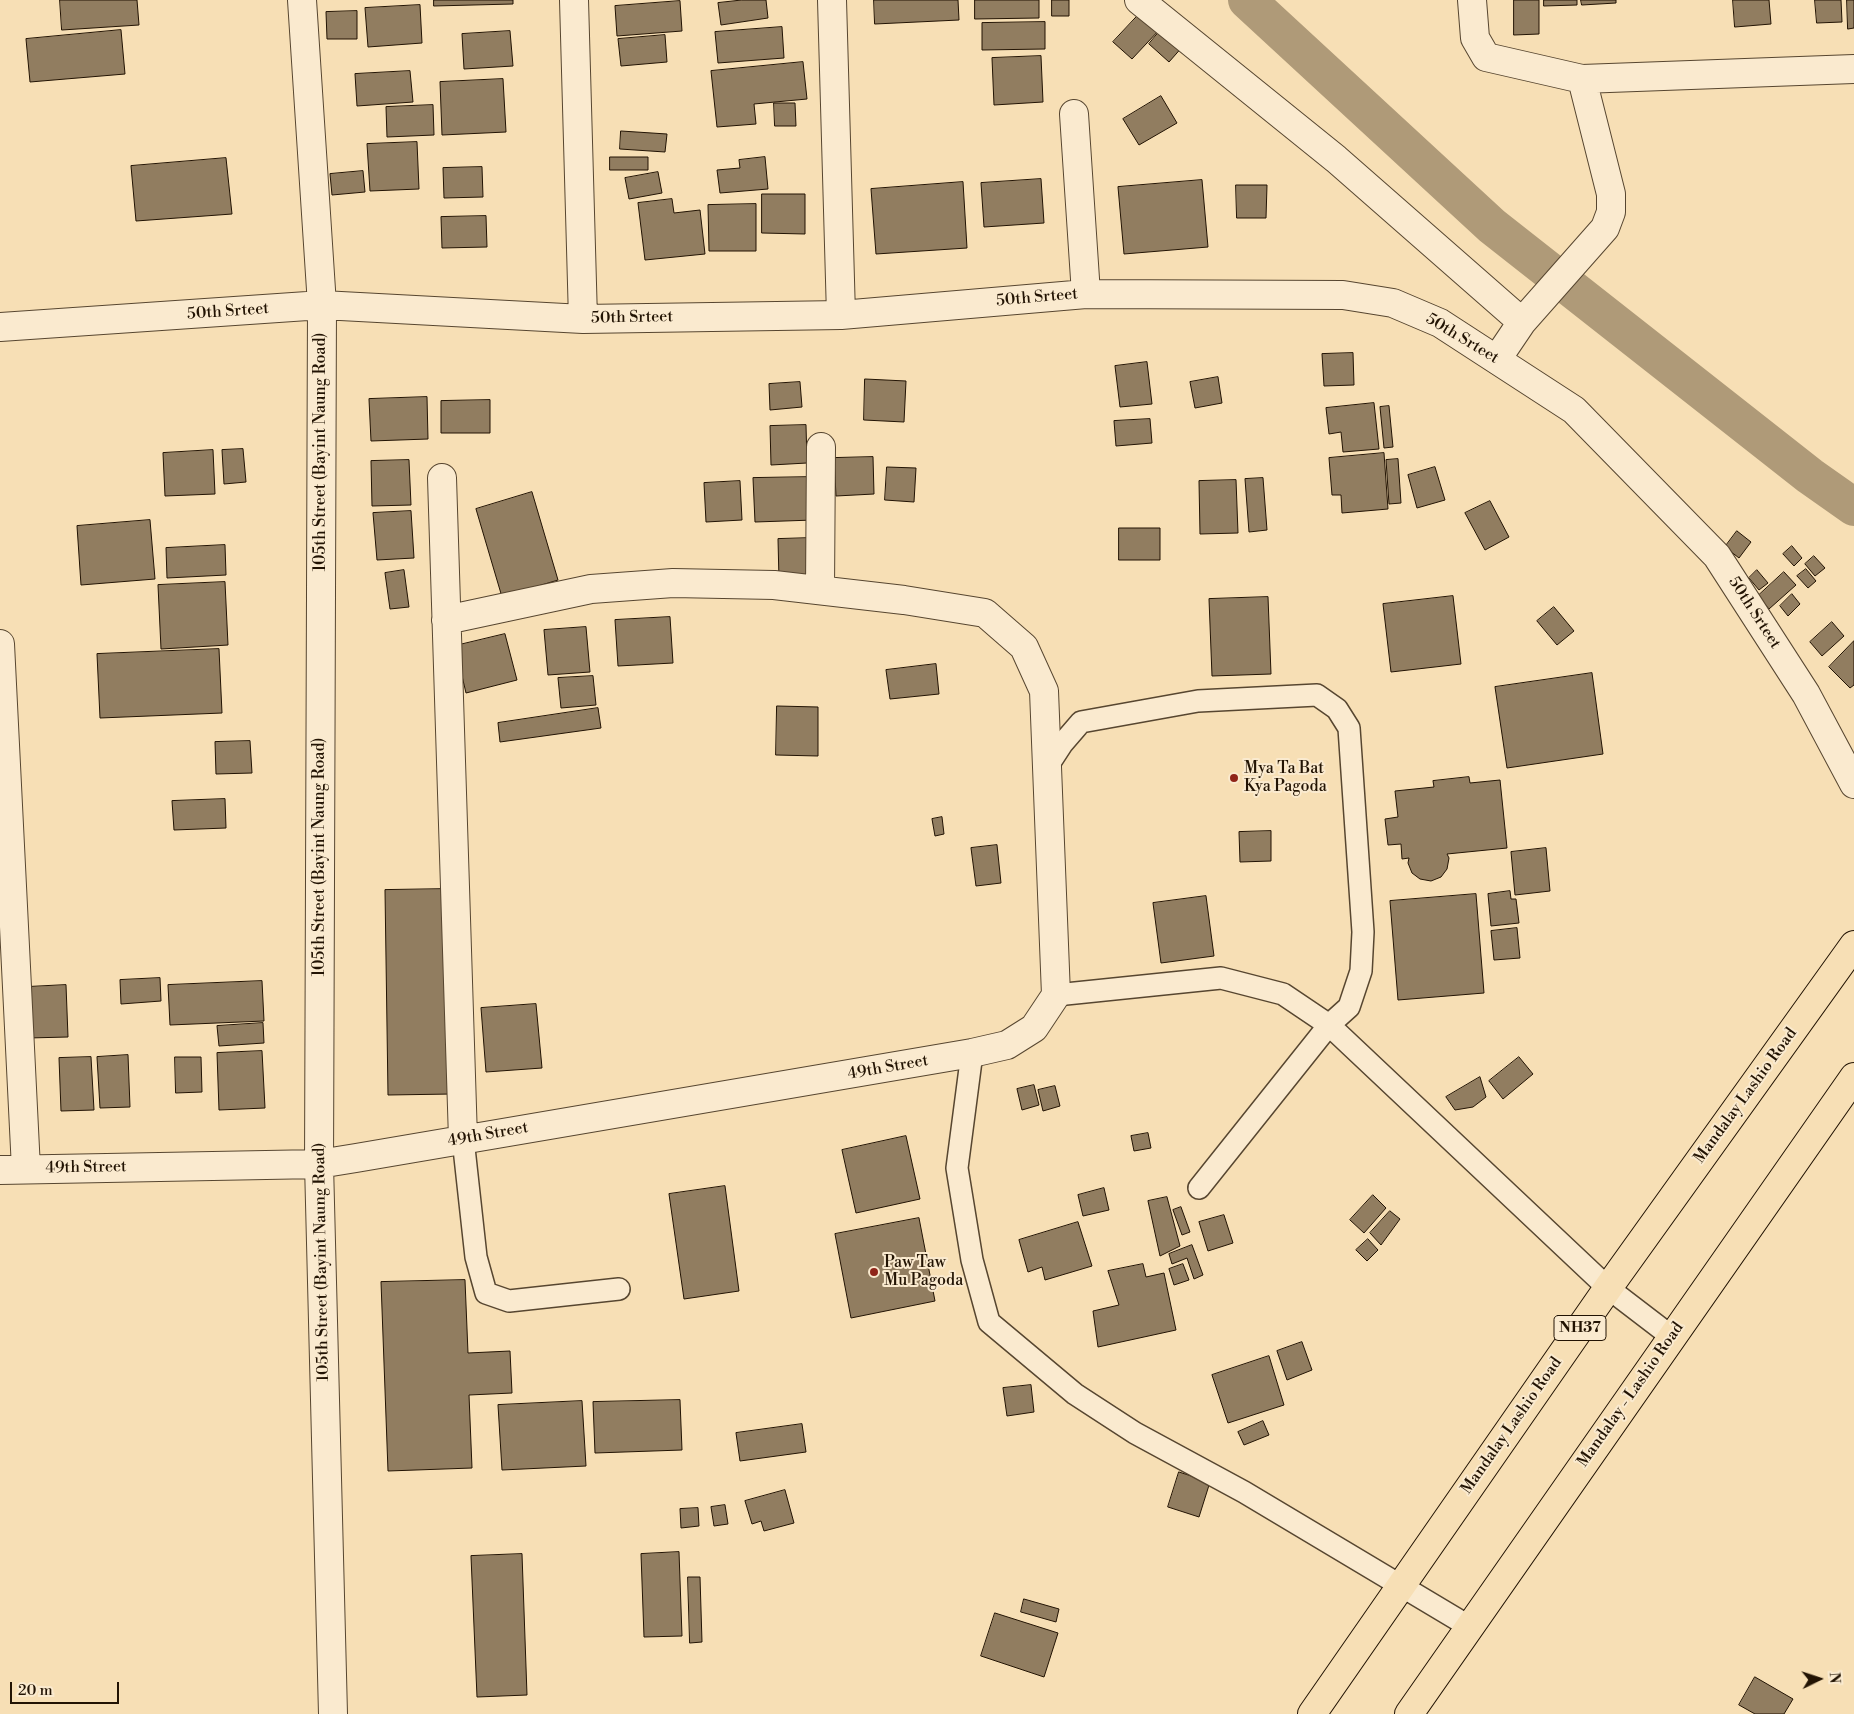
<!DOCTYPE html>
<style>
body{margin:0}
#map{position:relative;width:1854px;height:1714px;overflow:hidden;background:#f7dfb5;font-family:"Libre Bodoni",serif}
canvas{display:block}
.north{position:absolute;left:1794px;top:1654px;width:50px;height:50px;-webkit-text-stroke:4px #faeacf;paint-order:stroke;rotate:86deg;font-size:14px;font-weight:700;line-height:20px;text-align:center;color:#221303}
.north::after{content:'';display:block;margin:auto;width:18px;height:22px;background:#221303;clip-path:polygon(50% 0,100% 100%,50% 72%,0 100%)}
.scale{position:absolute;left:10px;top:1682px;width:109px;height:22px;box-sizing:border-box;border:2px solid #221303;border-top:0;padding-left:6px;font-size:15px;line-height:18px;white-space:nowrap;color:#221303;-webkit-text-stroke:4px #faeacf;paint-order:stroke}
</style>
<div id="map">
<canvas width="1854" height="1714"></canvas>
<div class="north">N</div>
<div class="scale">20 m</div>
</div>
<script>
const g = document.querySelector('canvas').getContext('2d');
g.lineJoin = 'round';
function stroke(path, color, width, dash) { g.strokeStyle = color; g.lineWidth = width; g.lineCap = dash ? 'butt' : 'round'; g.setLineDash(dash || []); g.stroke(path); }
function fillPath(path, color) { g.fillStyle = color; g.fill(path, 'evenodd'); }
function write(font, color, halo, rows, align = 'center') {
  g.font = font + ' "Libre Bodoni",serif'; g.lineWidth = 4; g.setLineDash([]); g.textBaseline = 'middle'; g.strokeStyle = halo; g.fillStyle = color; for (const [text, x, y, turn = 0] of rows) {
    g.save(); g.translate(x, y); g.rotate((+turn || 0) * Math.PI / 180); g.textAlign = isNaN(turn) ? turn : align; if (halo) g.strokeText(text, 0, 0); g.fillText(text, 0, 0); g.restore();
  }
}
stroke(new Path2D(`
 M1247,0l245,226 318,250 44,31`), '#af9a78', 38);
const building = new Path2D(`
 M60,0h77l2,25 -77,5z
 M434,0h79v4l-79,2z
 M742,0h24l2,18 -47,7 -3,-22z
 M874,0h84l1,20 -84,4z
 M975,0h64v18l-64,1z
 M1052,0h17v16h-17z
 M1514,0h25v34l-25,1z
 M1544,0h33v5l-33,1z
 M1581,0h35v3l-34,2z
 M1733,0h36l2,24 -36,3z
 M1815,0h26l1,22 -25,1z
 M1847,0h7v28l-6,1z
 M680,1l2,30 -65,5 -2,-30z
 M420,5l2,38 -54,4 -3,-39z
 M1143,10l18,18 -29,31 -19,-17z
 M357,11v28h-30l-1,-27z
 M1045,22v27l-63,1v-27z
 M1164,26l20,19 -15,17 -20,-18z
 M782,27l2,31 -66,5 -3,-31z
 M121,30l4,44 -95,8 -4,-43z
 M510,31l3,35 -49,3 -2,-35z
 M665,35l2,27 -46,4 -3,-27z
 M1041,56l2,46 -49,3 -2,-47z
 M803,62l4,37 -53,5 2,20 -39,3 -6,-56z
 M410,71l3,31 -56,4 -2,-32z
 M503,79l3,53 -64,3 -2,-53z
 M1161,96l16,27 -38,22 -16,-26z
 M774,103h21l1,23h-21z
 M433,105l1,30 -47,2 -1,-30z
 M621,131l46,3 -2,18 -45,-3z
 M417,142l2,47 -49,2 -3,-47z
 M610,157h38v13h-38z
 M765,157l3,32 -48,4 -3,-23 23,-2 -1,-8z
 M226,158l6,56 -96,7 -5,-55z
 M482,167l1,30 -39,1 -1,-30z
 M363,171l2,21 -33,3 -2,-21z
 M658,172l4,21 -33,6 -4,-21z
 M1041,179l3,44 -60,4 -3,-44z
 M1202,180l6,67 -84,7 -6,-67z
 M963,182l4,66 -91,6 -5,-65z
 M1236,185h31l-1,33h-29z
 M762,194h43v40l-43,-1z
 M672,199l2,14 26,-3 5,44 -60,6 -7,-57z
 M756,204v47h-47l-1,-46z
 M486,216l1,31 -45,1 -1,-31z
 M1353,353l1,32 -30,1 -2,-32z
 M1147,362l5,42 -32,3 -5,-41z
 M1218,377l4,26 -27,5 -5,-26z
 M865,379l41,2 -2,41 -40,-2z
 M800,382l2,25 -32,3 -1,-26z
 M427,397l1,42 -57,2 -2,-42z
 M490,400v33h-49v-32z
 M1374,403l5,46 -36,3 -2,-20 -12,2 -3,-26z
 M1389,406l4,41 -9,1 -4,-41z
 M1150,419l2,24 -36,3 -2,-25z
 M806,425l1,38 -36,2 -1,-39z
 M243,449l3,33 -22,2 -2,-34z
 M213,450l2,44 -50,2 -2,-43z
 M1384,453l4,56 -46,4 -1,-18h-9l-3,-37z
 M873,457l1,37 -38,2 -2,-38z
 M1398,459l3,44 -12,1 -3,-44z
 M409,460l2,45 -39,1 -1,-45z
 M887,467l29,1 -2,34 -29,-2z
 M1435,467l10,33 -28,8 -9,-33z
 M813,477l1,43 -59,2 -2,-44z
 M1263,478l4,52 -18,2 -4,-53z
 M1236,480l2,53 -38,1 -1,-53z
 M740,481l2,39 -36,2 -2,-39z
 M532,492l26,88 -56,17 -26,-88z
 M1490,501l19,36 -24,13 -20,-37z
 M411,511l3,47 -37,2 -4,-47z
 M150,520l5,59 -74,6 -4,-59z
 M1119,528h41v32h-41z
 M1737,531l14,11 -12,16 -14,-11z
 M811,538l1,42h-33l-1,-41z
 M225,545l1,30 -59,3 -1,-30z
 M1792,546l10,12 -8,8 -11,-12z
 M1814,556l11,12 -10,8 -10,-12z
 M1806,569l10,12 -8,7 -11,-12z
 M404,570l5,37 -19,2 -5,-36z
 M1757,570l11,13 -9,7 -10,-12z
 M1784,572l12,13 -27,24 -11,-13z
 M225,582l3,63 -67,4 -3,-64z
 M1792,594l8,10 -12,12 -8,-10z
 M1453,596l8,68 -70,8 -8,-68z
 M1268,597l3,77 -59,2 -3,-77z
 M1554,607l20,24 -17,14 -20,-24z
 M670,617l3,46 -55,3 -3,-46z
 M1832,622l12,14 -22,20 -12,-14z
 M586,627l4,45 -42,3 -4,-45z
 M505,634l12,46 -51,13 -11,-47z
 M1854,641v44l-4,3 -21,-21z
 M219,649l3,64 -122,5 -3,-64z
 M936,664l3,30 -49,5 -4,-29z
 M1592,673l11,81 -96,14 -12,-81z
 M593,676l3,29 -35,3 -3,-30z
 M777,706l41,1v49l-42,-1z
 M598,708l3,20 -101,14 -2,-19z
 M250,741l2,32 -36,1 -1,-32z
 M1469,777l1,6 30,-3 7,68 -60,6 2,4 -2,11 -6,8 -10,4 -11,-2 -8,-6 -4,-10 1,-5 -7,1 -1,-15 -13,1 -3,-26 13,-2 -3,-26 39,-4 -1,-6z
 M225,799l1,29 -52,2 -2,-29z
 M942,817l2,17 -9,2 -3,-17z
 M1271,831v30l-31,1 -1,-30z
 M997,845l4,38 -25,3 -5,-38z
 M1546,848l4,43 -35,4 -4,-43z
 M448,889l4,205 -64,1 -3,-205z
 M1510,891l1,8h5l3,24 -28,3 -3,-32z
 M1476,894l8,99 -86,7 -8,-99z
 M1206,896l8,60 -53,7 -8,-60z
 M1517,928l3,30 -26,2 -3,-29z
 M160,978l1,23 -40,3 -1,-24z
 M262,981l2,40 -94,4 -2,-40z
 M66,985l2,52 -40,1 -1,-51z
 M536,1004l6,64 -56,4 -5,-64z
 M263,1023l1,20 -45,3 -2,-20z
 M262,1051l3,57 -46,2 -2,-57z
 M128,1055l2,52 -30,1 -3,-51z
 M91,1057l3,53 -33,1 -2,-53z
 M175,1057h26l1,35 -26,1z
 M1519,1057l14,17 -30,25 -14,-18z
 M1480,1077l6,20 -13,10 -18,3 -9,-13z
 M1034,1085l5,20 -17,5 -5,-21z
 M1055,1086l5,20 -17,5 -5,-21z
 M1148,1133l3,15 -17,3 -3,-15z
 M906,1136l14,63 -64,14 -14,-63z
 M725,1186l14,105 -55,8 -15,-105z
 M1104,1188l5,22 -26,6 -5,-21z
 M1373,1195l13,13 -22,25 -14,-13z
 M1167,1197l13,49 -20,10 -12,-55z
 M1181,1207l9,25 -8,3 -9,-25z
 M1390,1211l10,8 -19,26 -11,-12z
 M1224,1215l9,28 -25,8 -9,-29z
 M919,1218l16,83 -84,17 -16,-84z
 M1078,1222l14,44 -47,14 -3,-13 -14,5 -9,-32z
 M1368,1239l10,11 -11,11 -11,-11z
 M1192,1245l11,30 -9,4 -7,-21 -15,6 -3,-10z
 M1143,1264l3,13 18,-4 12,57 -78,17 -5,-36 26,-6 -11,-34z
 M1183,1264l6,16 -15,5 -5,-16z
 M465,1280l3,73 42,-2 2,42 -43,2 3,73 -84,3 -7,-189z
 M1302,1342l10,28 -25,10 -10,-29z
 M1269,1356l15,49 -56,18 -16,-48z
 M1031,1385l3,27 -27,4 -4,-28z
 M680,1400l2,50 -87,3 -2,-51z
 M582,1401l4,65 -84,4 -4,-65z
 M1263,1421l6,14 -25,10 -6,-13z
 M802,1424l4,28 -66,9 -4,-28z
 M1179,1472l31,10 -11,35 -31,-10z
 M785,1490l9,33 -30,8 -3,-10 -9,3 -7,-23z
 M725,1505l3,19 -14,2 -3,-19z
 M698,1508l1,18 -18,2 -1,-19z
 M679,1552l3,84 -38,1 -3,-83z
 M522,1554l5,141 -50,2 -6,-141z
 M688,1577h12l2,65 -12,1z
 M1024,1599l35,10 -3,13 -35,-10z
 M995,1613l63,20 -14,44 -63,-21z
 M1755,1677l38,22 -9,15h-29l-16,-9z`);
fillPath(building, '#917d60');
stroke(building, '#221303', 1);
const lane = new Path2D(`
 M1047,767l15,-23 19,-22 117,-21 119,-6 20,14 12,19 14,204 -2,39 -12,36 -20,18 -130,163
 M1056,995l165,-17 62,16 46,31 279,263 64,49
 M972,1053l-15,115 15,92 17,62 86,72 60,39 109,59 226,135
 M463,1139l13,118 10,36 23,8 110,-12`);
const street = new Path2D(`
 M302,0l20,305 -3,859 14,550
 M574,0l9,319
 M832,0l9,315
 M1139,0l197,159 186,163
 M1472,0l3,38 11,19 96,22 272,-10
 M1074,114l12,180
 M0,327l322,-22 261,14 258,-4 245,-21 257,1 50,8 47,20 134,87 143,146 89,138 48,90
 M1497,359l25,-37 83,-94 6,-16v-18l-29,-115
 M442,478l21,661
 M820,590l1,-143
 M0,644l26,525
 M0,1170l319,-6 37,-6 616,-105 35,-8 27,-17 22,-33 -12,-304 -20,-44 -39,-34 -81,-13 -130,-15 -101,-2 -82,6 -145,31`);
const highway = new Path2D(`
 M1312,1714l296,-426 246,-343
 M1409,1714l445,-637`);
stroke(lane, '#574630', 24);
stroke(street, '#574630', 30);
stroke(highway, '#221303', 30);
stroke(lane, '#faeacf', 21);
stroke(street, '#faeacf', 28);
stroke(highway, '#f7dfb5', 28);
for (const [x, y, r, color] of [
 [1234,778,5,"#8f2418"],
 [874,1272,5,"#8f2418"]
]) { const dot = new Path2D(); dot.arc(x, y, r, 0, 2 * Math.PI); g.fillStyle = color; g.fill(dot); stroke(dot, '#faeacf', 2); }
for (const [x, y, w] of [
 [1580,1328,52]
]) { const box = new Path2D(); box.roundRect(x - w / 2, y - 12.5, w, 25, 4); g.fillStyle = '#faeacf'; g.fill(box); stroke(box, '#221303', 1); }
write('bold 15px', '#221303', null, [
 ["NH37",1580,1328]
]);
write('16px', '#221303', '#faeacf', [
 ["50th Srteet",1037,298,-5],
 ["50th Srteet",228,312,-4],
 ["50th Srteet",632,318,-1],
 ["50th Srteet",1462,339,31],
 ["105th Street (Bayint Naung Road)",321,452,-90],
 ["50th Srteet",1754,613,57],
 ["105th Street (Bayint Naung Road)",320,857,-90],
 ["49th Street",888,1068,-10],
 ["Mandalay Lashio Road",1746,1096,-54],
 ["49th Street",488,1135,-10],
 ["49th Street",86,1168,-1],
 ["105th Street (Bayint Naung Road)",322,1262,-91],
 ["Mandalay - Lashio Road",1631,1395,-55],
 ["Mandalay Lashio Road",1512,1426,-55]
]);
write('16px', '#221303', '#faeacf', [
 ["Mya Ta Bat",1244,769],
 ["Kya Pagoda",1244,787],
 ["Paw Taw",884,1263],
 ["Mu Pagoda",884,1281]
], 'left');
</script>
